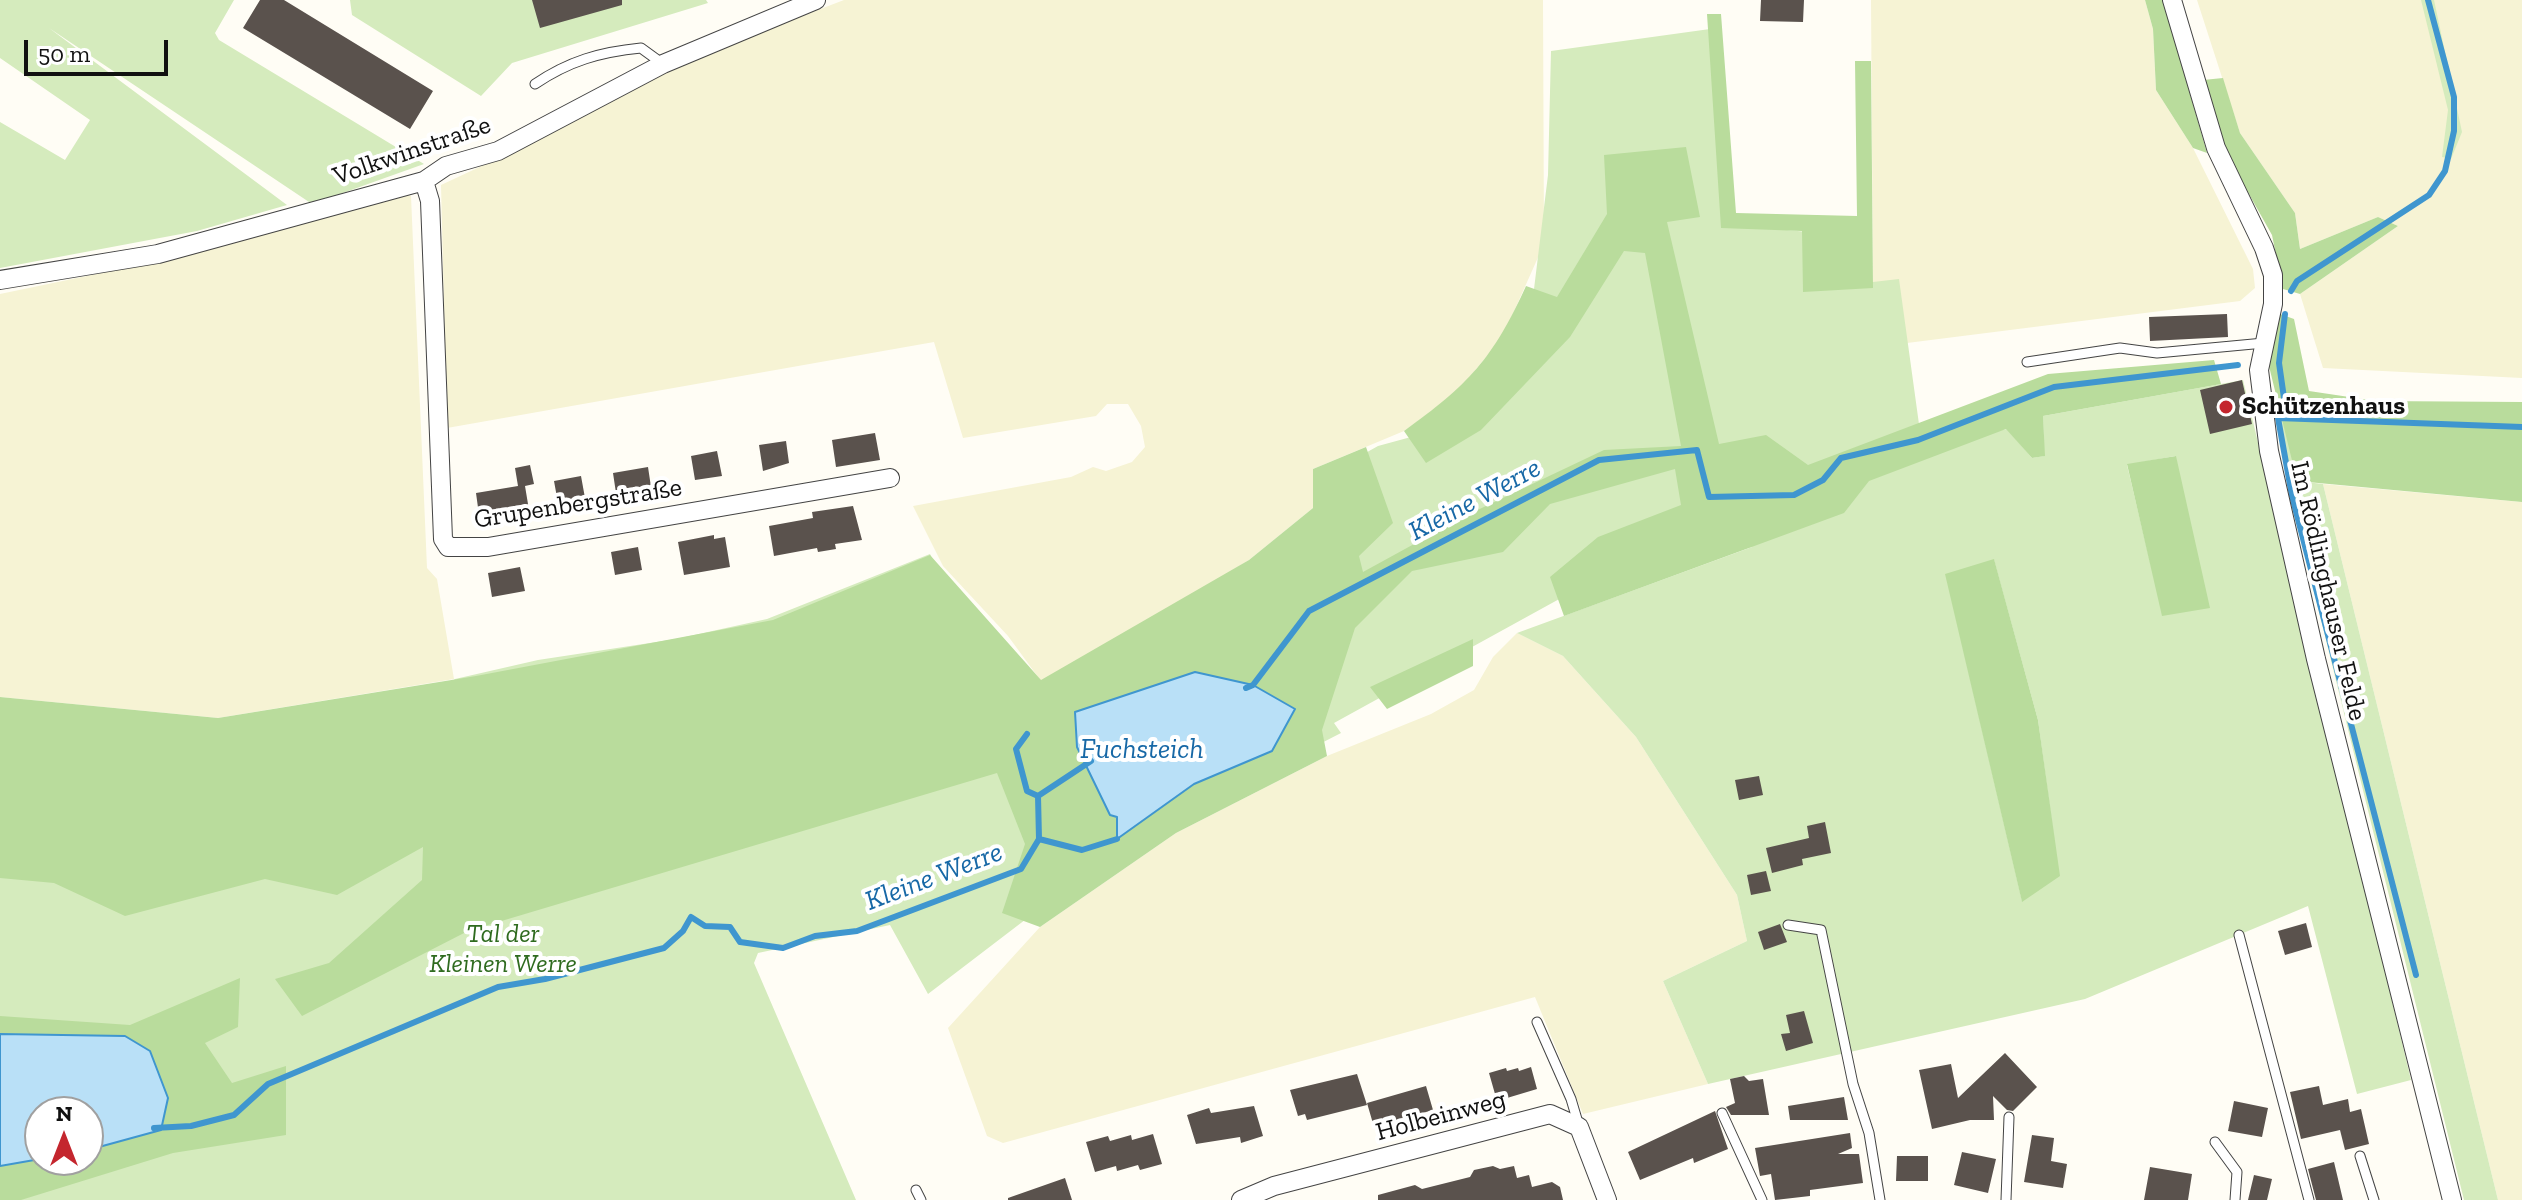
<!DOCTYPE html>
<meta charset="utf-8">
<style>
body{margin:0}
#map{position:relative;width:2522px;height:1200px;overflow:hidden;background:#fffdf5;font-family:"Zilla Slab",serif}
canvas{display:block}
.north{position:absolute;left:24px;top:1096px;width:80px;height:80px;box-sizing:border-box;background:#fff;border:2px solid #a0a0a0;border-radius:50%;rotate:0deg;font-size:22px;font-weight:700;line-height:32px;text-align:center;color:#111}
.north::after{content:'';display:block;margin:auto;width:28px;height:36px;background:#c4262e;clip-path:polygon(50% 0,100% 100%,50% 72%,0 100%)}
.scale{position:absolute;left:24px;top:40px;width:144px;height:36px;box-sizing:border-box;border:4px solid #111;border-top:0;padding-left:10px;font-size:24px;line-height:28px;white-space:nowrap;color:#111;-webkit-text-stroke:6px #fff;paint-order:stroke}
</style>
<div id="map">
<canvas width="2522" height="1200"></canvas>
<div class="north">N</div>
<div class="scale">50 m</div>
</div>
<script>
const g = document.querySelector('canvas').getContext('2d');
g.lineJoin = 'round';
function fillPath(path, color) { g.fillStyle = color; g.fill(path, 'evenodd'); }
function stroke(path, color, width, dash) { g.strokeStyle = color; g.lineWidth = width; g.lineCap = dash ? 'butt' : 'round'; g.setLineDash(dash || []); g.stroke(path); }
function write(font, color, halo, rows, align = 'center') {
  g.font = font + ' "Zilla Slab",serif'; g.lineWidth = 8; g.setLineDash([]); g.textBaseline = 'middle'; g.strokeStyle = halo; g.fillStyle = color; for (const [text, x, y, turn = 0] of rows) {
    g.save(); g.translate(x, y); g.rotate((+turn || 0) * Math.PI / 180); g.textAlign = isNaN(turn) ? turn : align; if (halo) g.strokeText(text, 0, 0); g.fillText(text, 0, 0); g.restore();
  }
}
fillPath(new Path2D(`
 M844,0h699l1,244 -41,92 -46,57 -53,38 -91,38v39l-64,52 -95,59 -113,62 -33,-45 -65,-70 -30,-60 158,-29 22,-10 13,4 26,-9 13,-15 -4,-21 -13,-22h-21l-11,12 -133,22 -29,-96 -487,86 -6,-243 75,-35 150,-82z
 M1871,0h274l8,29 3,61 37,58 60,121 2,19 -15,13 -333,42 3,83 -37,-139z
 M2197,0h325v378l-199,-10 -23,-74 98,-68 -20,-9 -78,32 -5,-36 -55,-80z
 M402,194l9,2 16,372 10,11 17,100 -236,39 -218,-21v-403l130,-27z
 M2323,484l199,18v698h-24z
 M1517,633l46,23 73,81 101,158 10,46 -84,40 45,103 -125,30 -48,-117 -532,146 -16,-7 -39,-108 92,-101 136,-94 151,-77 104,-42 43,-24 19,-33z`), '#f6f3d4');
fillPath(new Path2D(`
 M0,0h234l-19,33 4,7 205,124 -112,40 -263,-176 238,177 -90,26 -197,37v-146l65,38 25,-40 -90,-62z
 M350,0h356l2,3 -196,60 -31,33 -129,-81z
 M2421,0h13l28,132 -11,27 -9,-2 6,-47z
 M1710,29l24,196 74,7 4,57 87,-10 23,167 85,-17 25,29 12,-2 -1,-40 200,-36 168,700 -54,14 -49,-188 -223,93 -377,85 -45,-103 84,-40 -10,-46 -101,-158 -73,-81 -46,-23 235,-86 -180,45 -238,131 7,10 -218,112 -195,149 -38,-69 -132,28 -4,10 102,237h-856v-475l414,-10 41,-36 83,-19 138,-21 91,-20 163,-65 49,101 54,38 223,-89 97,-144 25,-14 44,-12 105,-88 21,-171 3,-124zM2175,456l-12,160 -36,-151zM1994,560l44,160 21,155 -37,26 -76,-326zM40,1112h48v48h-48z
 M2279,363l18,118 26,3 175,716h-34l-173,-702 -13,-80z`), '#d5ebbd');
fillPath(new Path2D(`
 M2145,0h18l44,153 -14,-5 -37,-58 -3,-61z
 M1707,14h14l15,199 121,3 -2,-155h16l2,227 -70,4 -1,-61 -81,-3z
 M2223,78l17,55 55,80 5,36 78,-32 20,9 -98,68 -17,-5 -11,-54 -50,-89 -19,-66z
 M1686,147l14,70 -33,5 52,222 47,-9 42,30 240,-91 166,-14 7,24 -178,32 2,40 -13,2 -26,-29 -137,52 -25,32 -280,103 -14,-39 48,-40 83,-32 -6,-36 -125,35 -47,48 -91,19 -57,57 -33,102 5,26 -151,77 -136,94 -38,-14 23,-69 -28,-71 -529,158 -166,85 -27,-37 54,-16 93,-83 1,-33 -86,48 -72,-16 -140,37 -71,-33 -54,-5v-181l218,21 258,-42 297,-56 157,-65 111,125 208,-120 64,-52v-39l53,-22 27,76 -34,33 4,16 104,-57 137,-65 77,-4 -36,-193 -21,-2 -54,86 -89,93 -55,33 -22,-32c64,-46 89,-72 122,-145l31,11 50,-83 -3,-59zM1077,747l195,4 -78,33 -77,55v-22l-7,-2z
 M2280,314l14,5 15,72 67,10 146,1v100l-225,-21 -29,-119z
 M2176,456l34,152 -48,8 -35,-152z
 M1994,559l44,161 22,156 -38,26 -77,-328z
 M1473,639v27l-86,43 -17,-22z
 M240,978l-2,49 -33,16 27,40 54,-17v69l-113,18 -152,47h-21v-34l40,-7 48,1v-10l73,-20 -36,-94 -125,-2v-18l130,9z`), '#b9dc9c');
const water = new Path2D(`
 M1195,672l58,13 42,24 -23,42 -78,33 -77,55v-22l-7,-2 -33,-68 -2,-35z
 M0,1034l125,2 25,15 18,47 -7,32 -73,20v-38h-48v47l-40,7z`);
fillPath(water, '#b9e0f7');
stroke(water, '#3f96cf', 2);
stroke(new Path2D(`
 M2291,291l6,-10 132,-86 16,-24 9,-40v-34l-26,-97
 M2285,314l-6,49 6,42 -7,13 14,78 124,479
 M2278,418l244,9
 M1246,688l7,-3 56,-74 290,-151 98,-10 12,47 85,-2 29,-15 18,-22 77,-18 136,-53 184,-22
 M1027,734l-11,15 11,42 11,5
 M1039,839l43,11 35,-11
 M154,1128l37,-2 43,-11 34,-31 230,-97 47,-8 119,-31 19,-17 8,-14 14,9 25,1 10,15 43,6 32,-12 42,-5 164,-62 18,-30 -1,-43 53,-35`), '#3f96cf', 6);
fillPath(new Path2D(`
 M260,0h24l149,91 -23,38 -167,-101z
 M532,0h90v5l-82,23z
 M1761,0h43l-1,22 -43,-1z
 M2227,314l1,23 -78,4 -1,-24z
 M2242,380l10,44 -42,10 -10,-44z
 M875,433l5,27 -44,7 -4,-27z
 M786,441l3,22 -26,8 -4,-26z
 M717,451l5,25 -27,4 -4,-24z
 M530,465l4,19 -9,2 5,30 -35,10 -1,-6 -14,2 -4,-29 42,-7 -3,-18z
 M648,467l3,20 -35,6 -3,-20z
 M581,476l4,22 -27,5 -4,-22z
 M853,506l9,34 -27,4 1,5 -18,3 -1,-4 -43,8 -5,-30 44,-8 -1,-6z
 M714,535v4l11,-2 5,30 -46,8 -6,-33z
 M638,547l4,23 -27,5 -4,-23z
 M520,567l5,24 -33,6 -4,-24z
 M1759,776l4,19 -24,5 -4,-20z
 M1825,822l6,31 -29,6 1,6 -31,8 -6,-25 43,-10 -2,-12z
 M1766,871l5,20 -20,4 -4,-20z
 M2306,923l6,24 -27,8 -7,-24z
 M1780,924l7,18 -23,8 -6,-18z
 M1804,1011l9,32 -27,8 -5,-17 9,-1 -4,-18z
 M2005,1053l32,34 -24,24 -6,-1 -14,-14 1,24h-24l-38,9 -13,-59 32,-6 7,34z
 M1531,1067l6,22 -40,12 -8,-28 17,-5 1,3 11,-3 1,3z
 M1357,1074l10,31 -60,15 -2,-6 -7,2 -8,-26z
 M1744,1076l5,5 14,-2 6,36h-38l-5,-8 9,-4 -5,-24z
 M1426,1086l7,24 -59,17 -7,-24z
 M2319,1086l4,19 25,-6 2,13 11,-3 8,35 -24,6 -5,-20 -39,9 -11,-47z
 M1844,1097l4,23h-58l-2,-14z
 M2234,1101l34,7 -6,29 -34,-6z
 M1254,1106l9,30 -22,7 -1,-6 -44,7 -9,-29 22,-7 2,5z
 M1715,1111l13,38 -34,14 -1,-5 -53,22 -12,-28z
 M1850,1133l2,15 -14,6h21l4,29 -53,7v6l-35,4 -4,-26 -11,2 -5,-28z
 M1153,1134l9,30 -22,6 -2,-5 -21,6 -1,-5 -21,6 -9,-30 22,-6 2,5 21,-6 1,5z
 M2032,1135l22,3 -3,23 16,3 -4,24 -39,-6z
 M1962,1152l34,7 -8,34 -34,-8z
 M1897,1156h31v25h-32z
 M2334,1162l9,38h-27l-8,-31z
 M1493,1166l7,3 14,-3 3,12 12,-3 3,12 20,-5 8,5 3,13h-185v-5l37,-10 7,4 48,-12 4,-7z
 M2150,1167l42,7 -4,26h-44z
 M2254,1175l18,4 -5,21h-19z
 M1065,1178l7,22h-64v-2z`), '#5a524d');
const lane = new Path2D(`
 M535,84c34,-23 65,-32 106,-36l22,16
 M2027,362l93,-14 37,5 107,-10
 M1788,925l33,5 32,154 16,49 11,67
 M2239,935l70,265
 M1537,1022l34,77 8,27
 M1722,1113l40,87
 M2215,1142l22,30 -2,28
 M2360,1156l14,44
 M916,1190l5,10
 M2006,1200l3,-83`);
const street = new Path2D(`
 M2172,0l44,148 48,100 9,27v29l-14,66 10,81 47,208 136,541
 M424,181l6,20 13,338 5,8h40l402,-69
 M0,280l158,-26 266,-73 22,-15 52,-15 165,-87 153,-64
 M1241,1200l33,-14 276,-72 29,13 28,73`);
stroke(lane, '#444', 11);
stroke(street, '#444', 20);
stroke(lane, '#fff', 9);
stroke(street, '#fff', 18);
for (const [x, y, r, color] of [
 [2226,407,8,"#c4262e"]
]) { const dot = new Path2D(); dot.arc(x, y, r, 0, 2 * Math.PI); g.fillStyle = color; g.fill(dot); stroke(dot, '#fff', 3); }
write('26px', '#111', '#fff', [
 ["Volkwinstraße",412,151,-19],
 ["Grupenbergstraße",578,504,-9],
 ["Im Rödlinghauser Felde",2328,591,77],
 ["Holbeinweg",1441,1116,-15]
]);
write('bold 26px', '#111', '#fff', [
 ["Schützenhaus",2242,407]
], 'left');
write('italic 26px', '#2f6b1f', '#fff', [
 ["Tal der",503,935],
 ["Kleinen Werre",503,965]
]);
write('italic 28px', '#1768a6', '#fff', [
 ["Kleine Werre",1475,500,-28],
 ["Fuchsteich",1142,750],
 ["Kleine Werre",934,877,-21]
]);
</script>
